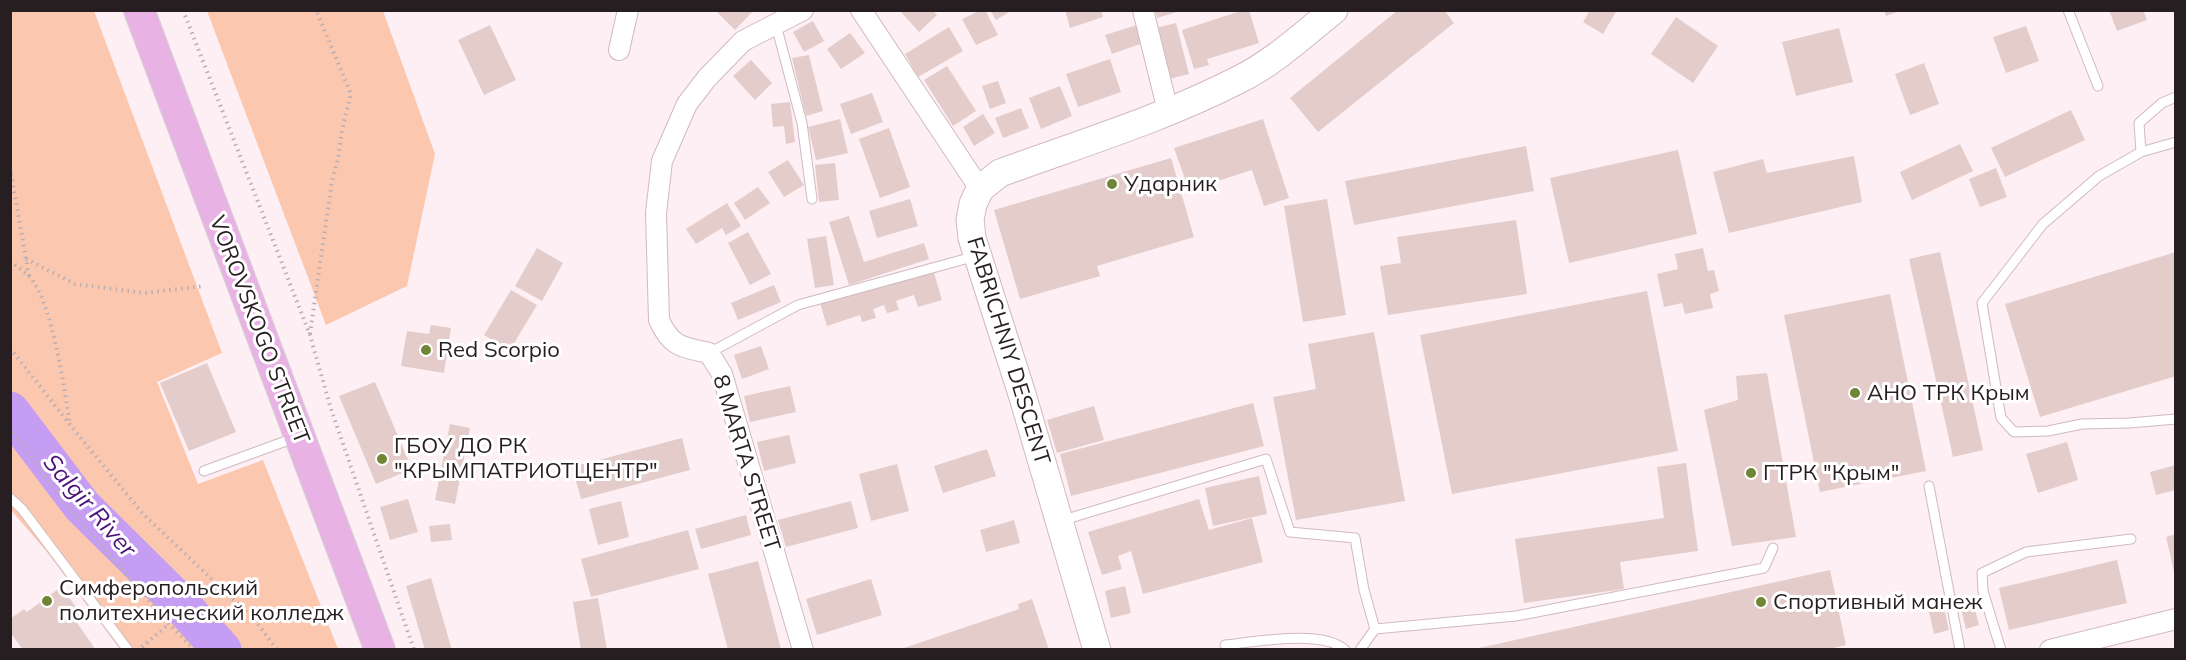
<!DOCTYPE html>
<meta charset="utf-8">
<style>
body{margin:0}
#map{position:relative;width:2186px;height:660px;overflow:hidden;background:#fdeff3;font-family:Mulish,sans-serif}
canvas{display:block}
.frame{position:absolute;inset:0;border:12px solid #271e21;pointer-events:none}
</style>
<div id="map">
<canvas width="2186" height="660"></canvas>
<div class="frame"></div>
</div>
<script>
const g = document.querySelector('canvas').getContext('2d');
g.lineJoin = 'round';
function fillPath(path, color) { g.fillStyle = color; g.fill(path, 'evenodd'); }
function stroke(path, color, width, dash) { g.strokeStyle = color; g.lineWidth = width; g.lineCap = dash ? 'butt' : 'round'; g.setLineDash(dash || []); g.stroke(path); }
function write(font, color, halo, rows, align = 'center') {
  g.font = font + ' Mulish,sans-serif'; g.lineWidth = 6; g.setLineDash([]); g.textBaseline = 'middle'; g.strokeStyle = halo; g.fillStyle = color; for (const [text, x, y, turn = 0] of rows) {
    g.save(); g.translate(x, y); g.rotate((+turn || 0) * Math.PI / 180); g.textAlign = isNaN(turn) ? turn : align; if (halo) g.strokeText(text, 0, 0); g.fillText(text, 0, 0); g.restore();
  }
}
fillPath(new Path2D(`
 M10,11h84l128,342 -65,29 41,102 65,-24 75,189h-218l-73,-97 -36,-42z
 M207,11h176l52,143 -28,132 -81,39z`), '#fbc7af');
stroke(new Path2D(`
 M10,411l72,95 97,96 43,48`), '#c59ef4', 39);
fillPath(new Path2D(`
 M715,10h39l-19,20z
 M903,10h29l5,5 -18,17 -18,-20z
 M981,10h4l13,25 -22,10 -14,-26z
 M990,10h17l1,3 -12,7z
 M1065,10h36l2,7 -33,11z
 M1155,10h25v1l-23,7z
 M1244,10h5l10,33 -52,16 2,6 -15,4 -12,-39z
 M1398,10h46l10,13 -136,109 -28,-34z
 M1590,10h27l-14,24 -20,-12z
 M1884,10h16v1l-14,5z
 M2109,10h34l4,10 -30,11z
 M1676,17l42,29 -25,37 -42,-29z
 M813,21l11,20 -20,11 -11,-20z
 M1176,23l13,51 -20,5 -13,-51z
 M490,25l26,55 -32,15 -26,-55z
 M1137,25l6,18 -31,11 -7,-19z
 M2026,26l13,35 -33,12 -13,-36z
 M949,27l14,24 -45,26 -13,-23z
 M1839,28l14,54 -57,14 -14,-54z
 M850,33l15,20 -24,16 -14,-20z
 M809,55l14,56 -17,5 -14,-58z
 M1110,59l11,33 -43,15 -12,-33z
 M751,60l21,23 -17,17 -22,-24z
 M1924,63l15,41 -29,11 -15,-41z
 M947,66l29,45 -23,15 -29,-46z
 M998,81l8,22 -16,6 -8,-23z
 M1060,86l12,30 -31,13 -12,-31z
 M872,93l11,29 -32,12 -11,-30z
 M790,102l5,40 -9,2 -2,-18 -11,1 -2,-23z
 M1021,108l8,20 -26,10 -8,-20z
 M2071,110l14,30 -80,37 -14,-29z
 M983,114l12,19 -21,13 -11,-19z
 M840,119l8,34 -32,7 -8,-33z
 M1263,119l26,79 -25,8 -12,-36 -63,20 -15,-42z
 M889,128l21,59 -30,11 -21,-59z
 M1960,144l13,27 -61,29 -12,-28z
 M1526,146l8,45 -180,34 -9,-44z
 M1678,150l19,84 -128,29 -19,-85z
 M1854,156l8,46 -133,31 -16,-61 50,-13 4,14z
 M1171,158l23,79 -97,29 3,10 -80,23 -26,-89z
 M788,160l16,25 -20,12 -16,-25z
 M835,163l4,37 -20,2 -4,-37z
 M1996,168l11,29 -27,10 -11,-28z
 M758,187l12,16 -25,17 -11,-17z
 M910,199l8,27 -41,12 -8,-27z
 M1327,199l19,116 -43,7 -19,-116z
 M727,203l14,23 -15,9 -4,-7 -26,16 -10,-15z
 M849,216l15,46 60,-19 5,16 -80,26 -20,-63z
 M1516,220l11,74 -139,21 -8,-49 21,-3 -4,-26z
 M748,232l23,42 -21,11 -22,-42z
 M826,236l8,49 -19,3 -8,-49z
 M537,248l26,15 -21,38 -27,-15z
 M1703,248l5,23 6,-1 5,21 -9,3 3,14 -28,6 -3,-11 -18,4 -7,-33 21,-5 -3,-15z
 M1940,252l43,198 -30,7 -44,-198z
 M2176,252v124l-136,41 -35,-113z
 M933,269l9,31 -24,7 -4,-12 -18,6 3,9 -12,3 -3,-8 -11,4 3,9 -14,4 -2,-7 -33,11 -7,-23z
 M774,285l7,17 -43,18 -7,-17z
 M511,290l26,15 -27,45 -26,-15z
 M1647,291l31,160 -226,43 -32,-159z
 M1890,294l36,177 -106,21 -36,-177z
 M431,325l20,3 -7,45 -43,-7 6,-35 22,3z
 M1374,332l31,169 -109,19 -23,-123 43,-8 -8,-45z
 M761,346l8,23 -27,10 -8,-24z
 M207,363l29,69 -47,19 -29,-68z
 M1767,373l29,164 -64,9 -28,-136 34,-10 -2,-24z
 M375,382l37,87 -36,15 -37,-88z
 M790,386l6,26 -46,10 -6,-26z
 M1253,403l11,43 -193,50 -11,-42z
 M1094,406l10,34 -47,13 -10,-33z
 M450,424l20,4 -15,76 -20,-4z
 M789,435l7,28 -32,8 -7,-29z
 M682,438l8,32 -109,29 -9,-32z
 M2067,442l11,38 -40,13 -12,-39z
 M987,449l9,27 -53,17 -9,-27z
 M1686,463l12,88 -78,11 4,27 -100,14 -9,-64 149,-21 -7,-51z
 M897,464l12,47 -38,10 -12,-47z
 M2176,465v25l-20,5 -6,-23z
 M1259,476l8,38 -54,12 -8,-38z
 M408,499l10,33 -28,8 -10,-33z
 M1199,499l10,31 43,-12 11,44 -120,32 -12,-43 -13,5 4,13 -20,6 -14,-43z
 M621,501l8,36 -31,8 -9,-36z
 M851,501l7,27 -72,19 -8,-27z
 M746,515l5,20 -50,14 -6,-20z
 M1014,520l6,23 -34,9 -6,-22z
 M450,524l2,16 -21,2 -2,-16z
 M688,530l11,39 -108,28 -10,-38z
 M2176,534v41l-1,1 -9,-39z
 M2117,560l10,43 -118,27 -10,-42z
 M758,561l23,88 -53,1 -20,-76z
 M1830,570l16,75 -21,5h-355z
 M431,578l21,72h-27l-19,-64z
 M871,579l11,36 -65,20 -11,-36z
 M1125,586l6,27 -20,5 -6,-27z
 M61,587l21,28 -7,5 21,30h-73l-13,-18v-13l14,-10 3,3z
 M598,598l9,52h-26l-8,-48z
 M1972,598l7,27 -13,4 -7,-28z
 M1032,599l17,51h-151l121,-41 -1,-5z
 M1943,604l6,26 -15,4 -6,-27z`), '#e4cccb');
const lane = new Path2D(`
 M2068,10l30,76
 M776,25l26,98 10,76
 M2176,97l-14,6 -23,20 2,29 35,-10
 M2141,152l-42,24 -56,48 -61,79 19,115 13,14 34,-1 34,-7 47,-1 47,-4
 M709,353l89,-48 178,-49
 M204,471l93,-34
 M1929,486l31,164
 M10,498l12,11 106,141
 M1060,521l206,-62 24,73 65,6 9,52 11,39 141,-13 248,-48 9,-20
 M1225,645c29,-3 98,-16 120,5
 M1360,650l15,-21
 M2001,650l-18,-59 -1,-18 44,-21 105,-13`);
const street = new Path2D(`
 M861,10l119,179
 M1143,10l25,101
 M619,50l9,-40
 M803,650l-81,-276 -13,-21c-27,-6 -38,-6 -50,-33l-3,-107 6,-52 25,-57 20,-26 36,-37 60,-31
 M2050,650l126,-31`);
const secondary = new Path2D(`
 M1097,650l-75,-256 -50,-156 -2,-18 3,-16 7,-15 20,-16c79,-29 162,-54 238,-93 35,-17 65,-45 96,-70`);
const primary = new Path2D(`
 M139,10l241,640`);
stroke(lane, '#d0bac1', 11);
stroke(street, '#d0bac1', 22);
stroke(secondary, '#d0bac1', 29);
stroke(primary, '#d4d2d3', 32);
stroke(new Path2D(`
 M183,10l127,325 20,71 84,244
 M10,168l19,108
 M26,259l49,25 69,9 61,-7
 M10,261c6,5 14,10 19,15 24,27 35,112 41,149
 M310,334l22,-153 6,-22 4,-29 9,-36 -35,-84
 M10,348l61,78 72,88 112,106 22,30
 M10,427l54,75 105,122 26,26
 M142,647l27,-23`), '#baaeb2', 4, [1.5, 4.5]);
stroke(lane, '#fff', 9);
stroke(street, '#fff', 20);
stroke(secondary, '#fff', 27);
stroke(primary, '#e9b2e5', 30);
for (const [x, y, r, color] of [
 [1112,184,6,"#708536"],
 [426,350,6,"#708536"],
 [1855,393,6,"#708536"],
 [382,459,6,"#708536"],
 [1751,473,6,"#708536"],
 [47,601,6,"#708536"],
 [1761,602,6,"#708536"]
]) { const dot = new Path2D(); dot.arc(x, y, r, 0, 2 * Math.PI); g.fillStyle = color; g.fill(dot); stroke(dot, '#fff', 2); }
write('22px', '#271e21', '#fff', [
 ["Ударник",1124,184],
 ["Red Scorpio",438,350],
 ["АНО ТРК Крым",1867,393],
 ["ГБОУ ДО РК",394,446],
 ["\"КРЫМПАТРИОТЦЕНТР\"",394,471],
 ["ГТРК \"Крым\"",1763,473],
 ["Симферопольский",59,588],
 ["политехнический колледж",59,613],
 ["Спортивный манеж",1773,602]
], 'left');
write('22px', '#271e21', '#fff', [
 ["VOROVSKOGO STREET",259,330,69],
 ["FABRICHNIY DESCENT",1008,351,73],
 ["8 MARTA STREET",746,463,73]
]);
write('italic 24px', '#4c1378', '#fff', [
 ["Salgir River",89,506,49]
]);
</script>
